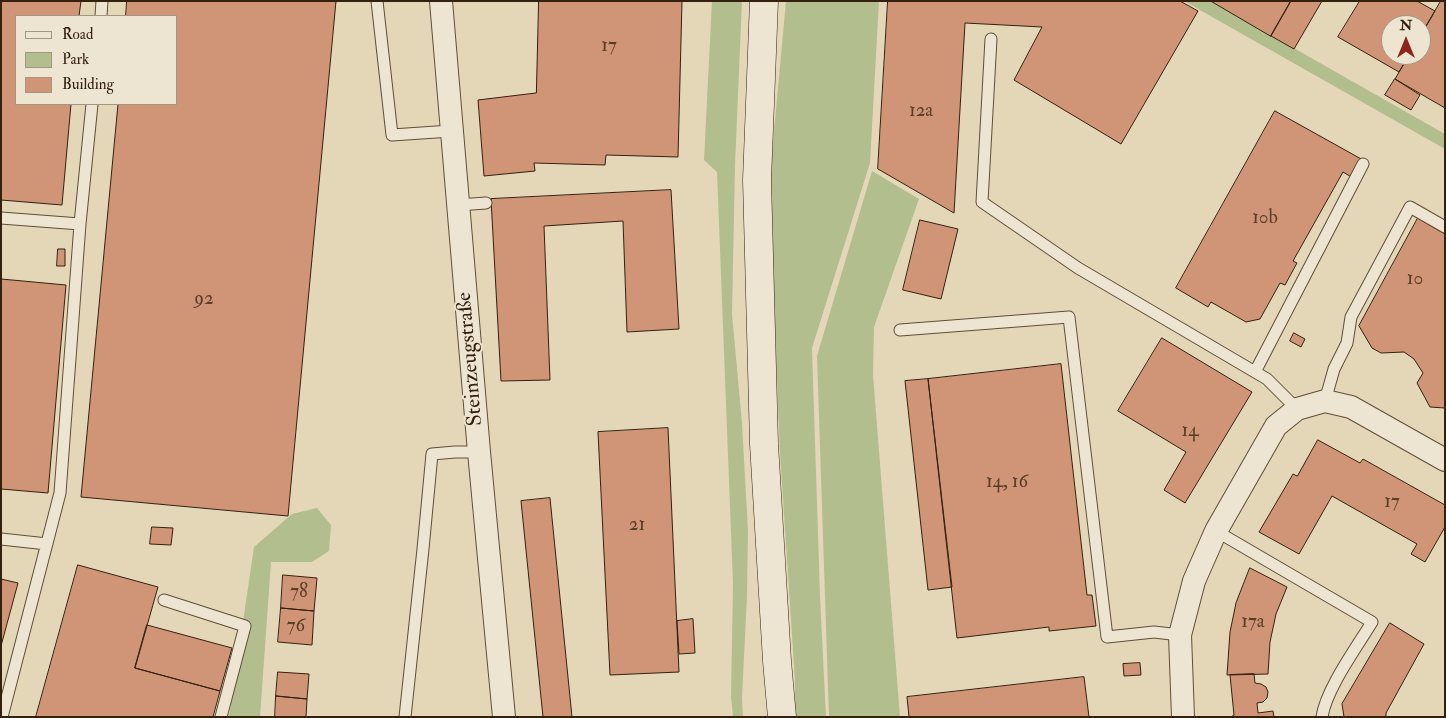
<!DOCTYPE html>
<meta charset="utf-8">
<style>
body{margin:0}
#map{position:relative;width:1446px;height:718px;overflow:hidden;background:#e4d7b8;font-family:"IM FELL Double Pica",serif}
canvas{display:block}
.frame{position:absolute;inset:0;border:2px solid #33210e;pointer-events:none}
.legend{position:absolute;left:15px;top:15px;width:162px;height:90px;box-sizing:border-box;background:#ede5d1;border:1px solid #a39783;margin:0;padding:6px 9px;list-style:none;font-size:15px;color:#33210e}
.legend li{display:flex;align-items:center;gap:10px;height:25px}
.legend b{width:25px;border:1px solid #a39783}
.north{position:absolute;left:1381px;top:15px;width:50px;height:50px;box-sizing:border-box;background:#ede5d1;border:1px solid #a39783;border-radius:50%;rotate:0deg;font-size:14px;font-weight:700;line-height:20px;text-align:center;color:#33210e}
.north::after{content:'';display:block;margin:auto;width:18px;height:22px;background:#8f2418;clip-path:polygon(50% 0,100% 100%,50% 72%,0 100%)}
</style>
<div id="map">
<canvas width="1446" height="718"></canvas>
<div class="frame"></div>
<ul class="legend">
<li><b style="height:6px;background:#ede5d1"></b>Road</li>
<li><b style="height:14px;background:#b3be8f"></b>Park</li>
<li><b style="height:14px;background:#d09477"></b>Building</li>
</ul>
<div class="north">N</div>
</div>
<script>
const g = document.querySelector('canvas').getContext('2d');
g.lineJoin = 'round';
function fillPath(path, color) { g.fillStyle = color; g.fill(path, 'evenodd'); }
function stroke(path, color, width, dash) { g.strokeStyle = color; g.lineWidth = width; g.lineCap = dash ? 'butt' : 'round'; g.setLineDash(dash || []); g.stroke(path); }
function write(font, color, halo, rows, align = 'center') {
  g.font = font + ' "IM FELL Double Pica",serif'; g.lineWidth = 4; g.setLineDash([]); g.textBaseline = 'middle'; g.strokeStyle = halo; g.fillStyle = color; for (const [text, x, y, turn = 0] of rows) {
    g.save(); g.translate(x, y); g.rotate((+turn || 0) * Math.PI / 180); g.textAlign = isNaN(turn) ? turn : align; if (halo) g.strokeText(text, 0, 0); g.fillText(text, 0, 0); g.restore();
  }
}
fillPath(new Path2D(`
 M712,1h30l-7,164 -3,149 10,109 6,108 -1,65 -5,102 1,19h-10l-2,-21 2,-112 -16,-412 -13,-12z
 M786,1h93l-9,162 -58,185 8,248 6,121h-31v-36l-15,-228 -6,-146 -3,-143z
 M1184,1h27l234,133v15z
 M872,171l47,28 -45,128 -1,48 27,342h-71l-12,-361z
 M317,508l14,17 -2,26 -17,11h-41l-11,155h-31l25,-170 38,-33z`), '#b3be8f');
const building = new Path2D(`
 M1,1h80l-2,15h-63v88h55l-9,101 -61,-5z
 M127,1h209l-48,515 -207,-19 37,-393h58v-88h-50z
 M539,1h143l-4,156 -72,-2 -1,10 -71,-2 1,8 -51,5 -6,-76 58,-7z
 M888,1h292l18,10 -77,133 -107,-64 28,-53 -77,-4 -11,190 -76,-44z
 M1211,1h80l-20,35z
 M1291,1h31l-28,48 -23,-13z
 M1360,1h57l18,10 -14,24v-10h-30v30h18l-10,17 -61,-35z
 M1441,1h4v107l-50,-29 14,-24h12v-20z
 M1395,79l25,16 -9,15 -26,-15z
 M1275,111l88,49 -10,18 -10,-6 -50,89 4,2 -12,22 -5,-2 -20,36 -14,3 -35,-20 -3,5 -32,-19z
 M671,190l8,139 -52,3 -4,-111 -79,5 6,154 -49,1 -10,-182z
 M1418,218l27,16v174l-15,-1 -13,-24 6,-10 -9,-14 -10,-7 -23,1 -9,-5 -13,-22z
 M920,220l38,9 -17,70 -38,-9z
 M58,249h7v17h-8z
 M1,279l65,6 -18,208 -47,-4z
 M1294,333l11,6 -4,8 -11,-6z
 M1162,338l90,54 -67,111 -21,-13 22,-38 -68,-41z
 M1061,364l26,231h5l4,31 -47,5v-4l-92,11 -29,-259z
 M928,379l24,208 -24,3 -23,-209z
 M668,428l11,244 -69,3 -12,-243z
 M1318,440l42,23 3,-4 82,46v22l-20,35 -14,-8 6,-10 -85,-48 -33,58 -40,-22 34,-58 4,2z
 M550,498l22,219h-29l-22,-216z
 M152,527l21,1 -2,17 -21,-1z
 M78,565l80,22 -23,81 85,23 -7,26h-177z
 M1250,568l37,19 -11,27 -6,28 -2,32 -41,1 3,-43 6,-29z
 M283,575l34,3 -3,33 -33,-3z
 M1,579l17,4 -17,63z
 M281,608l33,3 -2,34 -34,-3z
 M693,619l2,34 -16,1 -2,-33z
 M1390,623l34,21 -38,69v4h-42l-2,-13z
 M147,625l85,23 -12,43 -85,-23z
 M1140,663l1,12 -17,1 -1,-12z
 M278,672l31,2 -2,25 -31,-3z
 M1254,674l1,9 6,1 5,3 2,5 -1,6 -4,4 -6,1 1,10 15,-2 1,6h-43l3,-2 -4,-40z
 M1084,677l5,40h-180l-2,-20z
 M276,696l31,3 -1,18h-31z`);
fillPath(building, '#d09477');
stroke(building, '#33210e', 1);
const lane = new Path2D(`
 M377,1l15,134 59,-4
 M101,16l1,-15
 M991,39l-9,163 96,66 189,111 30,30
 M458,205l28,-2
 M1,218l79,6
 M900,330l169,-13 38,320 47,-5 26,3
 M1255,372l108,-208
 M1325,401l9,-32 13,-26 4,-26 59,-110 35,20
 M1216,531l156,91c-15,25 -46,67 -50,95
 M1,539l46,5
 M164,600l81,26 -24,91
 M2,717l58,-224 20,-269 12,-120
 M405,717l18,-168 9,-95 23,-2h24`);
const street = new Path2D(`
 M441,1l38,451 25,265
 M1183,717l-3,-82 14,-54 22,-50 60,-105 21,-17 28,-8 26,6 94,53`);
const secondary = new Path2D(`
 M764,1l-7,179 7,264 13,217 5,56`);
stroke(lane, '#5f4e38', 13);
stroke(street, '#5f4e38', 24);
stroke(secondary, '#33210e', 29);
stroke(lane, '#ede5d1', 11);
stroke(street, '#ede5d1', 22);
stroke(secondary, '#ede5d1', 28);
write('19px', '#5a3e28', null, [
 ["17",609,47],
 ["12a",921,112],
 ["10b",1265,219],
 ["10",1415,280],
 ["92",204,300],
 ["14",1190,432],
 ["14, 16",1007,483],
 ["17",1392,503],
 ["21",637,526],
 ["78",299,593],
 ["17a",1253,623],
 ["76",296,627]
]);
write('21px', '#33210e', '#ede5d1', [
 ["Steinzeugstraße",471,359,-95]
]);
</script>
